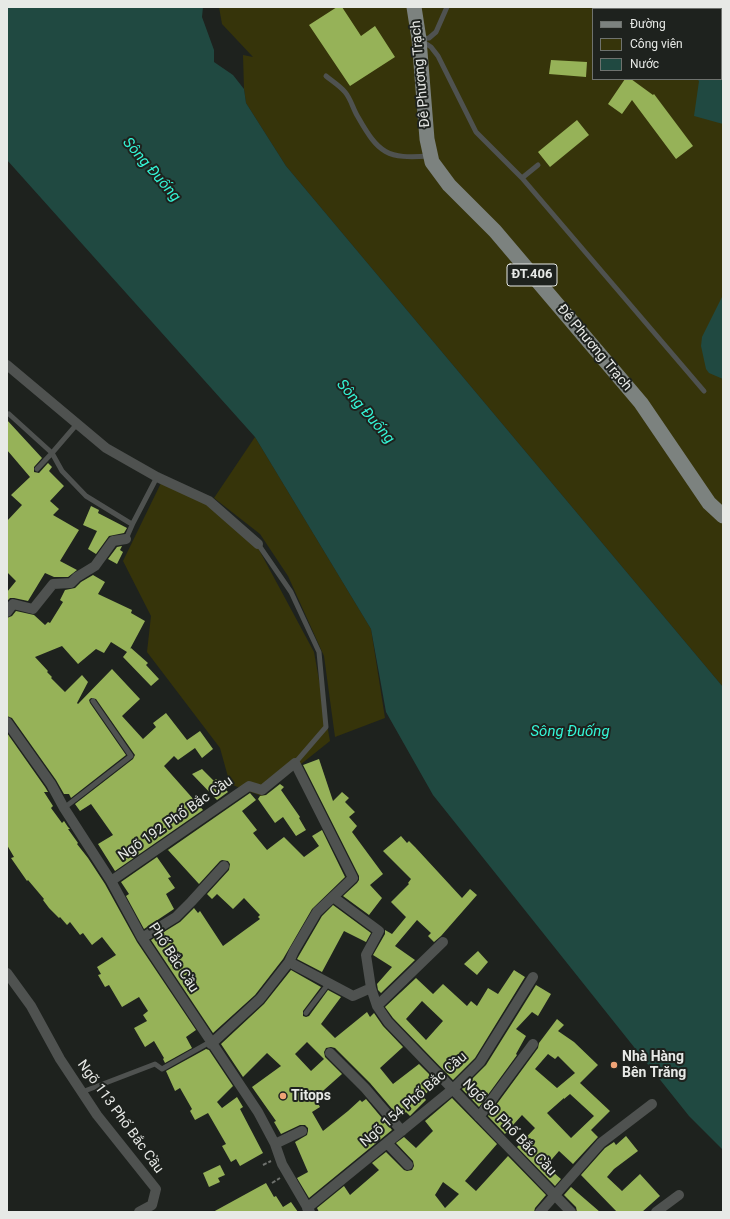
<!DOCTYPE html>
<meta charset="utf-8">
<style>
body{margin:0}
#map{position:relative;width:730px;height:1219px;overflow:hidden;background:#1e221e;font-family:Roboto,sans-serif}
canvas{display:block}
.frame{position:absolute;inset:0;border:8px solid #e7e9e6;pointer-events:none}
.legend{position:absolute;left:592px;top:8px;width:130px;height:72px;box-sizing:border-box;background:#1e221e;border:1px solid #6e726e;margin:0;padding:5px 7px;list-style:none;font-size:12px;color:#e7e9e6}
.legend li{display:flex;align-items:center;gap:8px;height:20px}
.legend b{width:20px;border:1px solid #6e726e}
</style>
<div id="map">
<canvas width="730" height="1219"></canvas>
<div class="frame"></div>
<ul class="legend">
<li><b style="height:5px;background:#7c827f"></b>Đường</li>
<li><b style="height:11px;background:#36340a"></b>Công viên</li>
<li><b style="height:11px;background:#204941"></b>Nước</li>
</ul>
</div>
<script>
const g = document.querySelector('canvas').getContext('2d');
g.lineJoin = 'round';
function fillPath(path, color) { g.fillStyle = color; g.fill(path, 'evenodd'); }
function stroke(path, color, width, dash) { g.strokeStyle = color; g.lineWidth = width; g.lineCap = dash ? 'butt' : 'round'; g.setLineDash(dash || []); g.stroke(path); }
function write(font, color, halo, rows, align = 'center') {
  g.font = font + ' Roboto,sans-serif'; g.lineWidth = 4; g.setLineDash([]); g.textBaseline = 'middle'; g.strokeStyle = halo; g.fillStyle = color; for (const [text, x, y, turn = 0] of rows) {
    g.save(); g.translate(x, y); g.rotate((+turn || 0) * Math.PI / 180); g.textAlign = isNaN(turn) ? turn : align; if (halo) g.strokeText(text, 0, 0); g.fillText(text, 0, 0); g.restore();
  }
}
fillPath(new Path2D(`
 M219,7h504v680l-437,-521 -40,-63 -2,-14 -1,-34 10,2 -31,-33zM593,9h128v70h-128z
 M255,437l116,192 14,89 -50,19 -11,-81 -36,-80 -28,-42 -46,-36z
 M161,483l45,20 51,43 57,106 16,89 -69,55 -31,-12 -10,-36 -73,-96 4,-36 -28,-55z`), '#36340a');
fillPath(new Path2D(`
 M7,7h196l-1,10 12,33v12l19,13 11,14 2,14 40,63 437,521v463l-34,-34 -256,-321 -47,-83 -15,-83 -116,-192 -248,-277z
 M656,7h67v117l-29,-8 5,-35 -2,-2h24v-70h-66z
 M723,295v84l-14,-6 -3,-4 -5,-23 1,-9z`), '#204941');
fillPath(new Path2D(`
 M337,7h5l19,29 14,-10 20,31 -45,29 -41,-61z
 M551,60l36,2 -1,15 -37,-3z
 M625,79h6l22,16 1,-1 39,52 -17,13 -44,-59 -10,14 -14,-10z
 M577,120l12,15 -39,32 -12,-15z
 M7,420l35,38 -8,9v5l5,1 9,-10 4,4 -3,4 15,15 -14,15 9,8 -6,6 26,15 -19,31 17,9 -9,7h-14l-9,-4 -17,28 -14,-3h-4l-3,3v-9l9,-11 -9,-9v-51l15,-16 -11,-10 19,-18 -23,-27z
 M91,506l8,4 -1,3 29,15 -3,5 -15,3 -13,18 -8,-5 9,-18 -14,-6z
 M122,546l-2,4 3,2 -6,12 -9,-5 9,-12z
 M93,575l12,7 -7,12 34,16 -1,3 14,8 -15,28 1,-1 17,15 -2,2 13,14 -8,7 -28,-29 4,-5 -16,-10 -7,11 -8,-4 -18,15 -16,-18 -27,11 13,14 -1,1 5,5 -1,1 14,14 17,-17 6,7 -11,21 1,1 34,-35 28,30 -18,17 21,23 13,-12 -3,-4 13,-10 21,27 13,-9 13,18 -11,9 -7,-10 -17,12 -4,-4 -10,10 39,44 -88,61 -17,-27 15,-9 -22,-31 -11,7 -5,-7 58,-45 2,-4 -39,-56 -5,-1 -2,2 1,3 36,52 -55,43 -2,-4h-5l-8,-14 -44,-62 -5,-2v-98l5,-2 4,-5 18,4 11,10 3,-3 2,1 13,-21 -3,-2 5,-10 10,-2 6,-6z
 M7,733l38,54 3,5h-4l9,14 -2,2 11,15 2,-2 4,6 2,2h-2l10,14 -1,1 11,14 17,26 32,58 59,88 -10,7 6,11 -27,15 -2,-4 1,-1 -10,-17 -9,6 -11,-19 13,-7 -4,-6 5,-4 -9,-14 -17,10 -13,-22 -4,2 -7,-12 3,-1 -4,-7 19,-12 -14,-18 -10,8 -9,-12 -3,2 -10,-13 -3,3 -7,-8 -1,1 -10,-10 -6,-8 1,-1 -16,-19 -1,1 -16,-23 3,-1 -7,-12z
 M319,759l14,42 9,-9 7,6 -4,4 10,10 -6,5 8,9 -5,6 31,42 -13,11 12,13 -13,17 -26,-19 14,-13 2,-3v-4l-56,-111z
 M202,769l12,12 2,-2 12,13 -11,8 -25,-26z
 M280,784l4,3 -3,3 19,27 -1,1 7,12 -10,6 -13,-19 -8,6 -17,-24 2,-3 6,-1z
 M250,793l6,7 -14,11 15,19 -4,3 14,17 17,-13 20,20 15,-11 -7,-10 10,-6 23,47 -33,32 -29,50 -28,36 -42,38 -62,-93 29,-18 14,-14 4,5 2,-2 23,35 37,-27 -2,-2 2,-2 -16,-17 -11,11 -16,-15 -5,5 -5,-5 22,-24 1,-6 -2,-3 -6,-1 -2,1 -21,23 -31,-34 -3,2z
 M401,836l6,7 2,-2 6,6 47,51 8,-9 7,6 -36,41 -7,6 -6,-6 3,-3 -14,-13 -22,26 20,14 -34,33 -3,-3 -1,-6 15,-17 -19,-12 12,-21v-4l7,4 14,-17 -15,-15 18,-18 -1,-1 3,-4 -28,-28z
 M157,857l14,20 -3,1 7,10 -9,6 8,15 -30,20 -18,-33 3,-2 -8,-12z
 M333,905l38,28 -5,9 -22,-11 -22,41 -25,-13 25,-43z
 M478,951l10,11 -11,13 -13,-11z
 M291,970l30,17 -18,24v5l3,1 3,-1 19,-26 13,7 -20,27 14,14 32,-26 3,5 4,-4 9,13 20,21 -23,21 13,16 26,-20 19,19 -15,13 3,4 -16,16 -4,-4 -7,5 -29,-34 -35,-35 -4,-1 -5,1 -2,4 1,5 17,17 -27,24 5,9 -8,5 11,19 25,-20 12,-11 2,2 4,-3 26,31 -83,68 -12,-20 11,-6 -13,-30 12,-7 1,-4v-3l-3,-3h-5l-19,9 -7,-12 2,-1 -24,-34 29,-21 -14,-13 -24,24 -22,-33 43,-40zM307,1042l17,17 -13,12 -16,-17z
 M514,970l11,7 -50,81 -22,22 -60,-62 -8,-11 31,-29 17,16 10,-10 24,22 4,-5 6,5 11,-18 10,6zM422,1001l21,20 -17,19 -20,-21z
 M536,985l15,9 -13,22 -6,-4 -16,17 10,7 -10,18 1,1 -38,52 -17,-18 24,-24z
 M557,1019l7,6 -6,6 16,11 24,23 -18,18 30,28 -19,19 7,7 -25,27 -14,-13 -13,15 15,13 -6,7 -38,-39 18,-19 -13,-13 -17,19 -17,-18 50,-68 1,-5zM548,1054l7,5 3,-3 17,17 -18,15 -22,-19zM570,1094l24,22 -23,22 -24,-25 17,-15v1z
 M206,1049l3,1 24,36 -16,16 5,6 15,-11 6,10 -3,2 23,44 -23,13 -4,-7 -5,3 -9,-16 4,-2 -18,-31 -13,7 -5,-9 2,-2 -12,-21 -5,3 -9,-20z
 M452,1098l45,46 -32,37 11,10 32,-35 38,39 -11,13 -1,4h-215l-2,-4 27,-22 6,9 29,-25 -7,-7 14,-11 18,18 3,1 5,-1 2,-4 -1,-5 -17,-18 8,-6 12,11 17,-17 -8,-10zM443,1182l16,12 -14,14 -10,-13z
 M626,1136l12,15 -24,18 -7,8 15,14 18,-17 20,22 -18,16h-25l-36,-37 24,-27 9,-6 2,3z
 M220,1165l5,10 -7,3 2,4 -11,5 -6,-14z
 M266,1183l8,14 2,-1 7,11 8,-5 7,10h-85z
 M571,1187l29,25h-23l-1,-5 -12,-12z`), '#96b258');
stroke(new Path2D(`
 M263,1165l8,-4
 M272,1183l8,-5`), '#6e716d', 2, [4, 2]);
stroke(new Path2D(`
 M447,7l-11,25 -7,6 -10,1 12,8 7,9 38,76 46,46 182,213
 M326,76c6,5 14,10 19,16 6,7 8,17 13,25 21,37 29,42 71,39
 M522,178l16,-13
 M9,414l43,39 -15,16
 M77,424l-25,29 10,18 24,25 44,27h3l24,-46
 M126,539l7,-16
 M258,544l33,48 28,60 7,75 -31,36
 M64,808l67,-52 -38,-55
 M306,1013l23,-30
 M82,1092l73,-28 7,5 48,-27`), '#4f5250', 5);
stroke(new Path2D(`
 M7,365l99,83 51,29 52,24 49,43
 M7,612l6,-8 20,5 20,-25 18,-1 6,-6 18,-11 18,-25 13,-2
 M7,722l44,62 13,24 47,73 31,57 116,174 17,32 7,20 28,48
 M111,881l138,-95 13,4 33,-27 58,115 -36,34 -23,39 -5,11 -29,37 -49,45
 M333,897l46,34 -13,24 5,33 6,18 11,16 183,190
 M142,938l34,-21 15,-15 33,-36
 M289,962l64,34 18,-8
 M7,973l24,33 29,53 37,56 59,74 -4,16 -13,7
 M377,1006l66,-64
 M330,1053l35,35 37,43
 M479,1117l54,-73
 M387,1143l21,22
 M275,1144l27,-13
 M307,1208l146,-119 27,-27 53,-85
 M540,1212l61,-69 51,-39
 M656,1212l23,-17`), '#4f5250', 10);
stroke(new Path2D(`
 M414,7l5,32 8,100 5,23 17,23 46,46 146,172 68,100 14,13`), '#7c827f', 15);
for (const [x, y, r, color] of [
 [614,1065,4,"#efa376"],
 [283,1096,4,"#efa376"]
]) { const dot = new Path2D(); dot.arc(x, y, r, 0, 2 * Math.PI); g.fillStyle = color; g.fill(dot); stroke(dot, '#1e221e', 1.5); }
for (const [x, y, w] of [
 [532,275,50]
]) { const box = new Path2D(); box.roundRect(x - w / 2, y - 11, w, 22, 3); g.fillStyle = '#1e221e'; g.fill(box); stroke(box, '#e7e9e6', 1); }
write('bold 13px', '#e7e9e6', null, [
 ["ĐT.406",532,275]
]);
write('14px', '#e7e9e6', '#1e221e', [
 ["Đê Phương Trạch",421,74,-95],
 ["Đê Phương Trạch",594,348,50],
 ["Ngõ 192 Phố Bắc Cầu",176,819,-35],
 ["Phố Bắc Cầu",173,958,57],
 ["Ngõ 154 Phố Bắc Cầu",414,1100,-41],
 ["Ngõ 113 Phố Bắc Cầu",120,1117,54],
 ["Ngõ 80 Phố Bắc Cầu",509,1128,46]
]);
write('bold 14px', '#e7e9e6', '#1e221e', [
 ["Nhà Hàng",622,1057],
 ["Bên Trăng",622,1073],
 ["Titops",291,1096]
], 'left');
write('italic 15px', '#34f6d7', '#1e221e', [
 ["Sông Đuống",151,170,49],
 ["Sông Đuống",365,412,49],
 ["Sông Đuống",570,732]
]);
</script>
